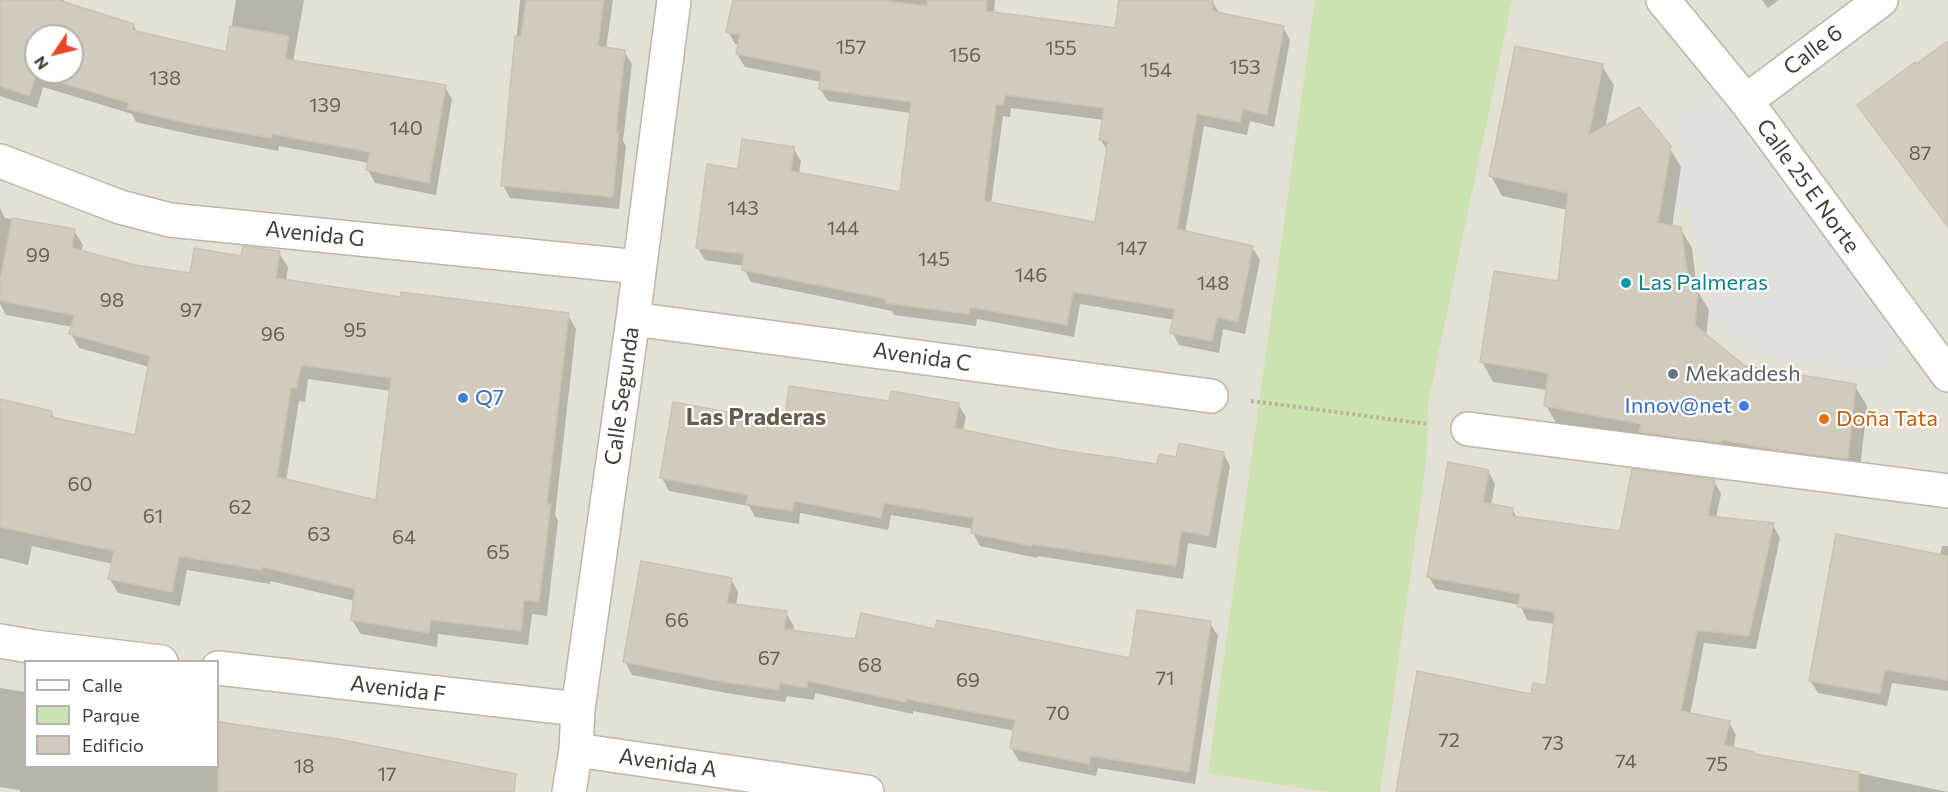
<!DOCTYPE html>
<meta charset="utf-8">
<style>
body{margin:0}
#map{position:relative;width:1948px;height:792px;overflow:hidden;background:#f1eee5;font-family:Commissioner,sans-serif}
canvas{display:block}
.legend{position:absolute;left:24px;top:660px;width:195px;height:108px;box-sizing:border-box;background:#fff;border:2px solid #b4b2ae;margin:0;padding:8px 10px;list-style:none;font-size:18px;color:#433e35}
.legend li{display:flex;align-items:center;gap:12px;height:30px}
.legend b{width:30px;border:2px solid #b4b2ae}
.north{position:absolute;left:24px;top:24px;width:60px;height:60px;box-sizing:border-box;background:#fff;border:2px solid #b4b2ae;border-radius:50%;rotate:235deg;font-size:16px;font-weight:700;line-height:24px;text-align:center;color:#433e35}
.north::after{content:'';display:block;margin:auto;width:21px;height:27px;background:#e84825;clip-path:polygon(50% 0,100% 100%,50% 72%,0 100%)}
</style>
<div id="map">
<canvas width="1948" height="792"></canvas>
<ul class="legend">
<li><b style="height:8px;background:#fff"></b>Calle</li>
<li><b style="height:16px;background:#cbe2b1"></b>Parque</li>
<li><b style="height:16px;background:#d2cabc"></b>Edificio</li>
</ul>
<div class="north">N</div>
</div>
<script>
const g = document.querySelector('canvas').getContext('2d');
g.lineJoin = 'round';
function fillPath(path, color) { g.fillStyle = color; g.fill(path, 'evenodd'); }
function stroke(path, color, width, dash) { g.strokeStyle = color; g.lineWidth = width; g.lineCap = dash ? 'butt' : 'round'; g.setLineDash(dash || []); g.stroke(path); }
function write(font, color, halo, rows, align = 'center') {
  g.font = font + ' Commissioner,sans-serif'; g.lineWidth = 4.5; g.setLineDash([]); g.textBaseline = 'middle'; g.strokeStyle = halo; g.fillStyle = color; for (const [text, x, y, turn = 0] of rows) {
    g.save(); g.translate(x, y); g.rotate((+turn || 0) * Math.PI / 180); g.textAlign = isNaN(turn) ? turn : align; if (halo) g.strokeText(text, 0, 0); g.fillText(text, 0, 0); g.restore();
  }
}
fillPath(new Path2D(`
 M0,0h1948v792h-1948zM36,36h36v36h-36zM26,662h192v104h-192z`), '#e5e0d4');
fillPath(new Path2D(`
 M1315,0h197l-84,403 -2,59 -46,330h-52l-120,-19z`), '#cbe2b1');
fillPath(new Path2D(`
 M1712,88l20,28 177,223 -29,33 -123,-16 -49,-40 3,-17 -20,-87 -18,-7 11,-55 -15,-24z`), '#e2e0dd');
fillPath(new Path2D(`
 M0,0h64l2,4 67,21 5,8 89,21 9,-54h68l-11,62 152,25 7,12 -16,96 -61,-12 -7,-13 1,-7 -90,-17 -1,5 -84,-16 -58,-13 -4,-8 -89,-27 -6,21 -37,-12zM36,36h36v36h-36z
 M520,0h93l-7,49 18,2 8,13 -9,77 3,5 -7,63 -109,-11 -7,-13z
 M734,0h261l-1,14 123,16 4,-30h85l6,1 8,13 63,13 7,13 -16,87 -24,-6 -3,14 -43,-9 -19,107 67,14 8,13 -15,74 -22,-5 -4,24 -40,-8 -7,-13 3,-12 -95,-16 -6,33 -97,-18 -1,7 -82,-11 -2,-4 -141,-29 -7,-13v-3l-39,-6 -8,-13 43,-77 53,-22 8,13 -2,13 102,20 10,-81 -83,-12 -8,-12 1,-7 -76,-15 -8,-13 2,-9 -4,-1 -7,-13zM1011,108l93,12 -3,20 7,12 -12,71 -105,-19 12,-88 7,1z
 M1762,0h17l-11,8z
 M1948,43v176l-4,3 -78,-104 -7,-12z
 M1602,66l12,19 -9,43 64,19 12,20 -9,60 8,1 12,20 5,42 12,20 -3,26 38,31 111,19 12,20 -8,72 -302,-53 -11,-20 2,-15 -55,-8 -11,-20 78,-79 8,-73 -66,-14 -11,-20z
 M0,208l5,10 69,13 9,14 -2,7 54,14 56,9 52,-17 36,-5 9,14 -2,14 116,17 166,17 8,14 -21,186 3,5 -11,96 -15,-2 -4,31 -90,-11 -1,13 -76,-13 -9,-14 3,-19 -85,-20v3l-83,-14 -7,36 -62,-13 -8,-14 3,-15 -81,-18 -4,19 -28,-7v-158l51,12 5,8 81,17 13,-70 -71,-19 -8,-14 2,-7 -67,-12 -6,-11zM308,379l83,12 -14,111 -91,-21 13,-80 6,1z
 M891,403l67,1 8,13 -3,14 97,21 98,13 19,-6 46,-6 7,13 -14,82 -28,-5 -5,36 -145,-23 -1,2 -57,-12 -7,-13 1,-4 -83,-14 -3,15 -88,-17 -1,11 -44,-7 -6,-11 -80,-15 -7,-13 99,-59 25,1z
 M1488,471l7,13 -4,21 21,4 5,9 104,15 93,-52 7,13 -5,24 57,7 7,13 -24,111 -52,-6 -14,72 39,7 7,13 -3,14 22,7 108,18 85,18h-551l150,-105 8,-63 -28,-4 -7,-15 -84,-16 -7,-12z
 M1942,546h6v145l-56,-8 -5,23 -69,-13 -8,-13 130,-124z
 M731,579l7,13 -2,14 50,7 8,13 -1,6 63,8 80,-9 195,29 79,-37 8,13 -23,148 -97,-16 -2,8 -77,-15 -8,-13 4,-17 -102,-20v3l-98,-21 -1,7 -27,-4 -2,6 -53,-8 -100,-19 -7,-13z
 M0,688l26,4v74h192v-45l119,20 168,51h-485v-2l-20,-3z`), '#0003');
const building = new Path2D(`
 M0,0h58l76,24 -2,6 94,22 4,-26 59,10 -4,23 161,26 -17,98 -63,-13 4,-18 -98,-18 -1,4 -85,-15 -59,-14 2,-6 -93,-28 -7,21 -29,-10zM36,36h36v36h-36z
 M526,0h78l-6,46 27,4 -9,82h3l-6,65 -112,-11 14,-150 6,1z
 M733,0h146l48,6v-6h60l-1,11 129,17 4,-28h94l-1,11 72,15 -17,89 -24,-6 -3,13 -43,-8 -20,115 76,17 -15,76 -21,-5 -5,24 -42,-8 5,-24 -102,-17 -6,33 -97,-18 -1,7 -84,-11 1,-4 -144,-29 2,-16 -48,-6 11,-84 31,5 4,-30 52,8 -3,24 109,21 11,-90 -92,-13 2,-18 -85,-17 4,-19 -14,-3zM1005,95l99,13 -5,32 9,1 -13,81 -111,-21 12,-97 7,1z
 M1948,41v186l-91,-122 58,-43 1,2z
 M1515,46l88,18 -14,71 50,-28 32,39 -13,77 23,4 7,50 10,11 -3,37 50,41 111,18 -8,75 -78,-10 -48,-9v3l-83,-11 2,-8 -97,-18 4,-33 -68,-11 14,-91 64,10 10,-88 -79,-17z
 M12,218l63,11 -3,19 64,17 54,8 4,-25 47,8 2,-10 7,1 30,4 -4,27 125,19v-5l168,21 -22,191h4l-12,98 -15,-2 -3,31 -90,-11 -2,13 -78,-13 4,-31 -93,-22v3l-83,-14 -7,36 -64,-13 6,-28 -114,-24v-128l52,12 -1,6 84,18 15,-79 -81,-22 5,-19 -74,-14v-20zM301,365l90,13 -15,122 -99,-23 14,-90 6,1z
 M789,386l100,15 2,-10 68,12 -4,25 106,22 96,14 2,-10 17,3 3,-14 45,9 -15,84 -28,-5 -5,35 -145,-22v2l-60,-13 3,-15 -90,-15 -3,15 -87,-17 -2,10 -46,-7 2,-9 -88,-17 13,-76 87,16v-2l25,3z
 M1448,462l41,8 -6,32 30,6 -1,8 108,15 12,-62 83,11 -7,36 66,7 -25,113 -52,-6 -16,81 49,10 -6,24 30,7v2l105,18 -1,20h-462l21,-121 114,23 2,-11 13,2 9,-73 -37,-5 2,-13 -93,-17z
 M1836,534l112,22v124l-63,-10 -5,24 -71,-13z
 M641,561l91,17 -5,25 60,8 -3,18 71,10 6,-26 74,16 2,-9 193,38 7,-48 74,11 -22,151 -98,-16 -2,8 -79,-16 5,-28 -109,-21v3l-98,-21 -1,7 -27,-5 -1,7 -55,-8 -101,-20z
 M218,722l120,17 178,35 -2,18h-296z`);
fillPath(building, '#d2cabc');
stroke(building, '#ccc2b0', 1.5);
const minor = new Path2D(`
 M1746,101l135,-101
 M0,161l120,46 50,13 469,47
 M633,319l578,77
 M1468,429l480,62
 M0,641l35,6 126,15
 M218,668l360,41
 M576,750l291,42
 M569,792l7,-42 2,-41 55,-390 41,-319`);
const tertiary = new Path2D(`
 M1663,0l83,101 202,274`);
stroke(minor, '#bcb6a9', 36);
stroke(tertiary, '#bcb6a9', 36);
stroke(new Path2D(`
 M1251,401l177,23`), '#bcb19b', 4, [3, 3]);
stroke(minor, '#fff', 33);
stroke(tertiary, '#fff', 33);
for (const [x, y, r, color] of [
 [1626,283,6,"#0f9aa8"],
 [1673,374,6,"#6b7280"],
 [463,398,6,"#3f7fe0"],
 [1744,406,6,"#3f7fe0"],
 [1824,419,6,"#e8710a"]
]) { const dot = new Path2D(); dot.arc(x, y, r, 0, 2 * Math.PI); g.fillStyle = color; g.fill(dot); stroke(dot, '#fff', 2); }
write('20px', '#676157', null, [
 ["157",851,47],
 ["155",1061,48],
 ["156",965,55],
 ["153",1245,67],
 ["154",1156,70],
 ["138",165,78],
 ["139",325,105],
 ["140",406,128],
 ["87",1920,153],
 ["143",743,208],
 ["144",843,228],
 ["147",1132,248],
 ["99",38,255],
 ["145",934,259],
 ["146",1031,275],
 ["148",1213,283],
 ["98",112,300],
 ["97",191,310],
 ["95",355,330],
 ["96",273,334],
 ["60",80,484],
 ["62",240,507],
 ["61",153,516],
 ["63",319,534],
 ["64",404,537],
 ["65",498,552],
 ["66",677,620],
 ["67",769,658],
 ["68",870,665],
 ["71",1165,678],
 ["69",968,680],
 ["70",1058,713],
 ["72",1449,740],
 ["73",1553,743],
 ["74",1626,761],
 ["75",1717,764],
 ["18",304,766],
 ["17",387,774]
]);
write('22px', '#433e35', '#fff', [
 ["Calle 6",1813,50,-37],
 ["Calle 25 E Norte",1808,186,54],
 ["Avenida G",315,234,6],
 ["Avenida C",922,357,8],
 ["Calle Segunda",622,396,-82],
 ["Avenida F",398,689,7],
 ["Avenida A",668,763,8]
]);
write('22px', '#0d838f', '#fff', [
 ["Las Palmeras",1638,283]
], 'left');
write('22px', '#5b616d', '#fff', [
 ["Mekaddesh",1685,374]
], 'left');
write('22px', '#366cbe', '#fff', [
 ["Q7",475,398],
 ["Innov@net",1732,406,"right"]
], 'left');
write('22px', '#c56008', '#fff', [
 ["Doña Tata",1836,419]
], 'left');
write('bold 24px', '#655c4d', '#fff', [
 ["Las Praderas",756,417]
]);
</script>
